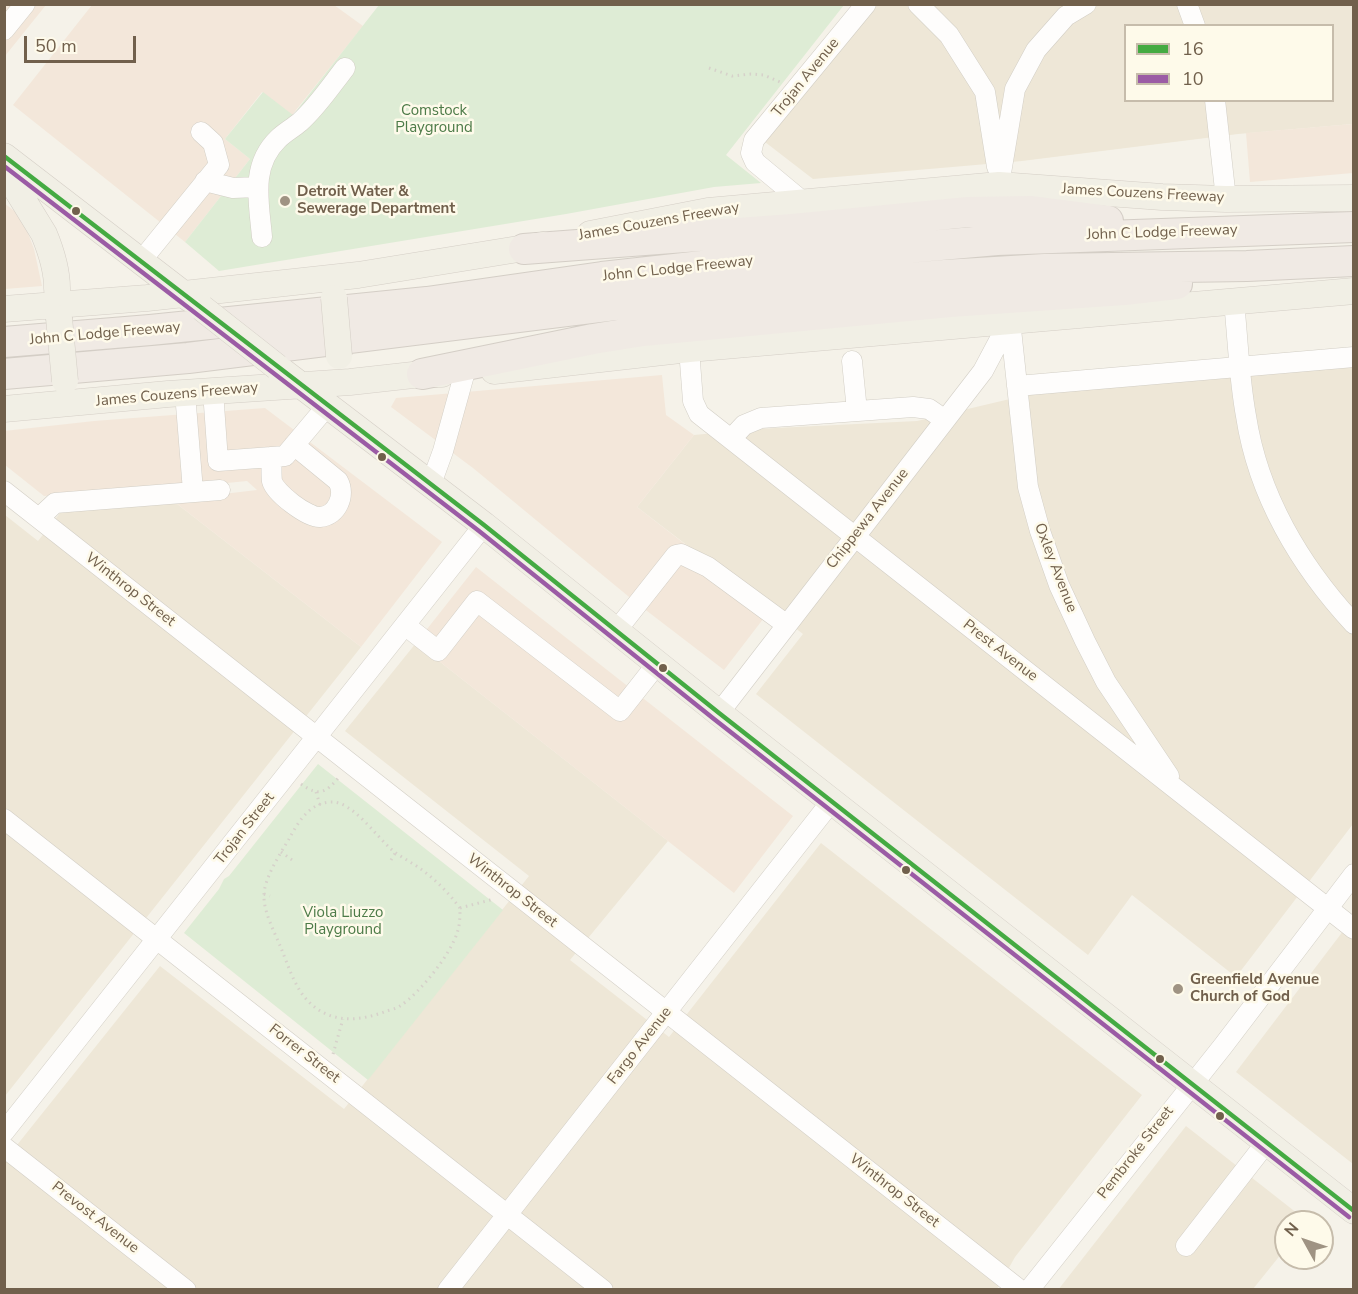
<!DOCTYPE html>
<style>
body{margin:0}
#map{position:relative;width:1358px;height:1294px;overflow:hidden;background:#f5f2e9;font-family:"Nunito Sans",sans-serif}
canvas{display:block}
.frame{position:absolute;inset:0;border:6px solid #71604c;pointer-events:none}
.legend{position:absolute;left:1124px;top:24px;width:210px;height:78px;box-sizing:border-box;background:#fefaea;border:2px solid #c6bcab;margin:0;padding:8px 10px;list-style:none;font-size:18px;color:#71604c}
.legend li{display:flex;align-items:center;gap:12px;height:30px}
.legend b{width:30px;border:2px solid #c6bcab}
.north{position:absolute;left:1274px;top:1210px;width:60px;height:60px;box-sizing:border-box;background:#fefaea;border:2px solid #c6bcab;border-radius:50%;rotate:310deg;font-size:16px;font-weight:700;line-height:24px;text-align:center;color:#71604c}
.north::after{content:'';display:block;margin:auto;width:21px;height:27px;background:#9f9383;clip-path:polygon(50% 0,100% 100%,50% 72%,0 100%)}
.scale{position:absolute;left:24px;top:36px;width:112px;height:27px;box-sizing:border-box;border:3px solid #71604c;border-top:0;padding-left:8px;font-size:18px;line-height:21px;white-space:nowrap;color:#71604c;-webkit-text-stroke:4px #fefaea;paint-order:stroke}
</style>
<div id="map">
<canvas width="1358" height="1294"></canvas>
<div class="frame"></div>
<ul class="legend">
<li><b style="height:8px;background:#44aa42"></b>16</li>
<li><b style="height:8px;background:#9b5ba5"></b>10</li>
</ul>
<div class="north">N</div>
<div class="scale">50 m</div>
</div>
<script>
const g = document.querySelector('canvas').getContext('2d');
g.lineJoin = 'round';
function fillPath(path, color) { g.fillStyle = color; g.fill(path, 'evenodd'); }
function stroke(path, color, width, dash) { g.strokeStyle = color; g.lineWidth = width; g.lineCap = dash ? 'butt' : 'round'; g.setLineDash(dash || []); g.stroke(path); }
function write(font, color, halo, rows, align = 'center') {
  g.font = font + ' "Nunito Sans",sans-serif'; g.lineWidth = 5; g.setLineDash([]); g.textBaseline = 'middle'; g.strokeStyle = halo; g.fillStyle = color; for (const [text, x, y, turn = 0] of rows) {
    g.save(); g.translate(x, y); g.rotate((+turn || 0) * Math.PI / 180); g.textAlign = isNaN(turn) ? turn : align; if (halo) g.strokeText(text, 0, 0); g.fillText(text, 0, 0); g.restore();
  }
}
fillPath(new Path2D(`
 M875,5h478v119l-115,10 -216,27 -209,18 -48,-37zM1126,26h206v74h-206z
 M1353,364v460l-117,153 -104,-82 -44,60 -332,-261 47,-60 -166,-127 57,-72 62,-6 161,-8 135,-32z
 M172,500l189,147 -356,449v-581l33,26 26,-33z
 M416,643l252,198 -98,119 99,77 152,-194 321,252 -127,162 -18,32 -992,1v-130l155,-194 184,143 185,-233 -184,-145z
 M1353,918v246l-117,-92z
 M1186,1126l121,95 -21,1v26l-33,41 -195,1z`), '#eee7d7');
fillPath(new Path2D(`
 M5,5h41l-41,51z
 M92,5h242l29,21 -71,89 -30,-23 -37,47 25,20 -65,83 -172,-137z
 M1353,124v49l-103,9 -4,-49z
 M4,203l13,10 9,15 8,21 8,37 -37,3z
 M662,375l4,40 28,20 -57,72 133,103 -46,60 -90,-69 -161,-133 -82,-61 5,-9z
 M265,408l177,134 -81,105 -189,-147 85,-10 -10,-9 -50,5 -153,10 -39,-31 -1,-34 90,-10z
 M476,567l317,249 -59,77 -318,-250z`), '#f3e7da');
fillPath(new Path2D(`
 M379,5h465l-118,150 35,28 -47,4 -148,27 -347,57 -34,-29 65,-83 -25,-20 38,-47 30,23z
 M318,764l185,146 -135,170 -184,-147 35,-44 5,-10 5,-3z`), '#deecd5');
const minor = new Path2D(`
 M918,4l31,31 36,57 12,75
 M1187,4l8,22
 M4,30l21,-26
 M1215,100l11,99
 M205,181l28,7 24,-1
 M999,185l16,-96 21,-39 30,-34 20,-12
 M802,201l-47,-39 -4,-9 3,-13 112,-136
 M262,237c-3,-35 -12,-71 16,-98 6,-6 15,-11 22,-17 17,-15 31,-36 45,-54
 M141,261l78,-96 -6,-22 -12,-11
 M1234,302c4,38 5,76 12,114 12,79 54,150 108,208
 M1010,320l18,167 12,44 19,54 26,56 21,41 63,94
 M689,349l4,52 6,13 655,515
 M852,361l5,50
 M1017,386l337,-29
 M213,391l5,70 67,-5 42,-50
 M185,393l8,98
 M731,439l13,-14 17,-7 152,-11 16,2 16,11
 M271,457c1,8 0,17 1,24 3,12 36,37 48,36 17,-1 26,-22 18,-36l-44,-36
 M431,484l12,-33 21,-76
 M4,491l1016,799
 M39,518l16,-15 165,-13
 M406,626l32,25 39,-50 143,110 37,-47
 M616,631l60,-76 5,-1 27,13 79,58
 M719,713l264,-342 27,-51
 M4,819l599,471
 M4,1132l480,-607
 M4,1147l182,143
 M1186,1246l80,-103
 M448,1290l383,-488
 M1029,1290l194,-244 131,-172`);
const major = new Path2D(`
 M4,156l186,143
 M4,169l40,65c7,17 13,36 13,54 1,10 0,19 2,30
 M590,234l118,-23 291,-26 163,12 64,2 128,-1
 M4,309l143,-11 211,-23 185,-30
 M277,367l207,158 235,188 635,498
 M494,371l195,-22 665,-58
 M4,409l164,-15 182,-12 72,-8h20`);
const highway = new Path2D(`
 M524,249l268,-20 176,-17 62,-1 78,10
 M4,342l146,-12 277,-28 175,-25 100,-11 295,-26 357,-13
 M4,374l184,-16 451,-56 102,-10 204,-17 100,-6 202,-3 107,-5
 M422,374l171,-35 50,-8 307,-29 174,-12 53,-6`);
stroke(minor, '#d2cec5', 21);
stroke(major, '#d4cec6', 27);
stroke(highway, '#d4cec6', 32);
stroke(new Path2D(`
 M709,68l23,8 19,-2 13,1 16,7
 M301,784c18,13 25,9 39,-8
 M316,792l4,13
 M281,852l14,10
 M391,860l5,-8
 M264,894l6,2
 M460,908c-12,-16 -26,-30 -42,-41 -9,-6 -19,-11 -27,-18 -15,-13 -38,-47 -59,-47 -22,0 -34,20 -43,37 -9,15 -26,41 -25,58 0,16 11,36 17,51 7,17 14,40 27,53 21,22 49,21 76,11 5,-2 12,-3 16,-6 20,-13 52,-53 58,-76 2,-7 2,-15 2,-22l34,-9
 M333,1054l10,-35`), '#d6d1ca', 3, [1.5, 4.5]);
stroke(minor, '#fefdfc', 20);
stroke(major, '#f1efe5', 26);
stroke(highway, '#f0eae4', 30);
const majorBridge = new Path2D(`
 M334,298l5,58
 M202,308l75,59
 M59,318l6,63`);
stroke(majorBridge, '#d4cec6', 27, []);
stroke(majorBridge, '#f1efe5', 26);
stroke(new Path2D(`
 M4,156l480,369 235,188 635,498`), '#44aa42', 4.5);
stroke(new Path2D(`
 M4,166l475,365 235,188 635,498`), '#9b5ba5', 4.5);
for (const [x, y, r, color] of [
 [285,201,6,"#9f9383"],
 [76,211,5,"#71604c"],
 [382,457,5,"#71604c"],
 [663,668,5,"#71604c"],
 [906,870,5,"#71604c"],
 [1178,989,6,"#9f9383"],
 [1160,1059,5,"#71604c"],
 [1220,1116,5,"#71604c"]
]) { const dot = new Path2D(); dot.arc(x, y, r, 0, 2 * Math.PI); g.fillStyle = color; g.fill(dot); stroke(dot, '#fefaea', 2); }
write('15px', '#71604c', '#fefaea', [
 ["Trojan Avenue",806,78,-51],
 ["James Couzens Freeway",1143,194,3],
 ["James Couzens Freeway",659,222,-10],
 ["John C Lodge Freeway",1162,233,-2],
 ["John C Lodge Freeway",678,269,-6],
 ["John C Lodge Freeway",105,334,-5],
 ["James Couzens Freeway",177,395,-5],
 ["Chippewa Avenue",868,519,-52],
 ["Oxley Avenue",1055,568,69],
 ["Winthrop Street",130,590,38],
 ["Prest Avenue",1000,651,38],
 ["Trojan Street",245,829,-52],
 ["Winthrop Street",512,891,38],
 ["Fargo Avenue",640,1046,-52],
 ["Forrer Street",304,1054,38],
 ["Pembroke Street",1136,1153,-52],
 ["Winthrop Street",894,1191,38],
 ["Prevost Avenue",95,1218,38]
]);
write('15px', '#4d7b48', '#fefaea', [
 ["Comstock",434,111],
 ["Playground",434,128],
 ["Viola Liuzzo",343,913],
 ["Playground",343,930]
]);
write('bold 15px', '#71604c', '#fefaea', [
 ["Detroit Water &",297,192],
 ["Sewerage Department",297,209],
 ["Greenfield Avenue",1190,980],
 ["Church of God",1190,997]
], 'left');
</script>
